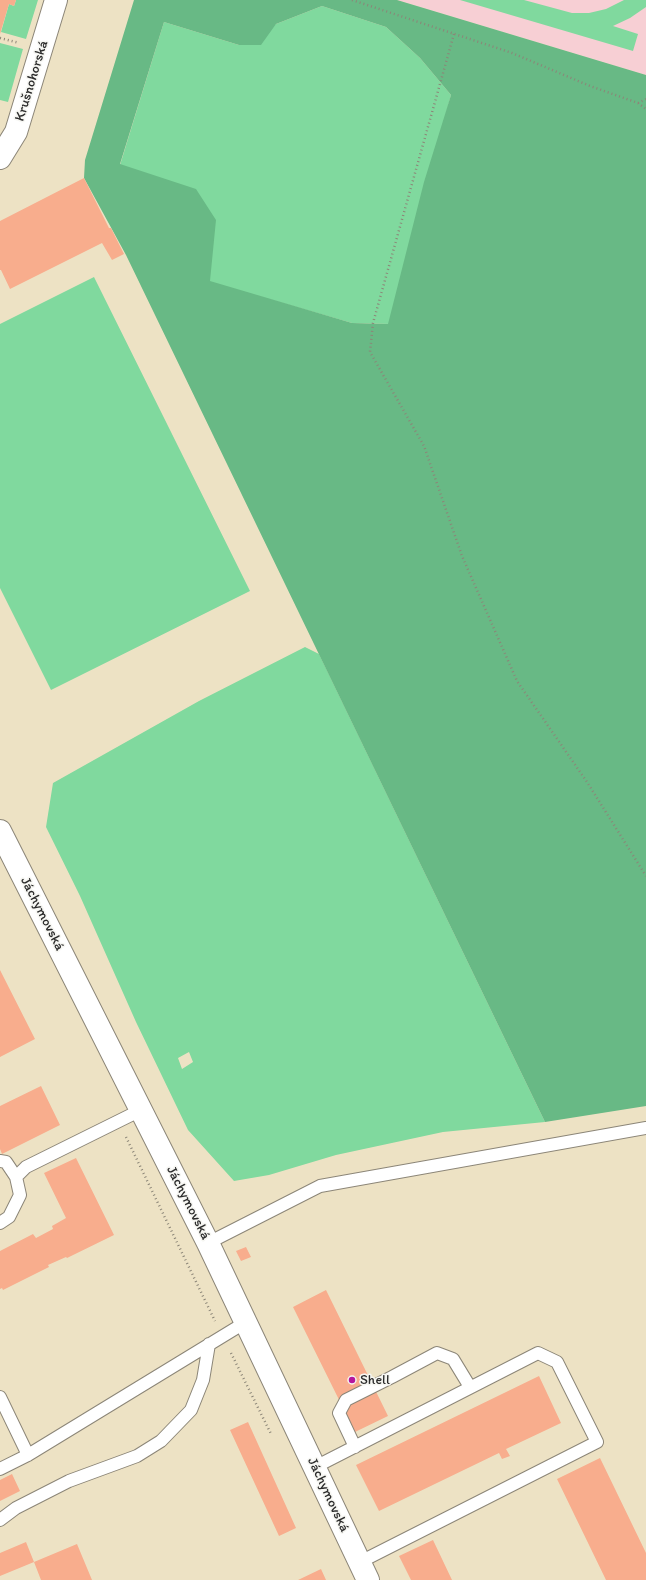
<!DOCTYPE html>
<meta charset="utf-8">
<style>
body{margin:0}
canvas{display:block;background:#ede2c4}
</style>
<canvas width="646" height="1580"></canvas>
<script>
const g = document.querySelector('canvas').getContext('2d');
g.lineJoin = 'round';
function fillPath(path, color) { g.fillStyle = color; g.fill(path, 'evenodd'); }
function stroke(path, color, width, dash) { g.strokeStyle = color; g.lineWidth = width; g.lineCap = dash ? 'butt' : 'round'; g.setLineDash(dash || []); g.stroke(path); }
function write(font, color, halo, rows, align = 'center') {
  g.font = font + ' Itim,sans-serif'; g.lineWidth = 3; g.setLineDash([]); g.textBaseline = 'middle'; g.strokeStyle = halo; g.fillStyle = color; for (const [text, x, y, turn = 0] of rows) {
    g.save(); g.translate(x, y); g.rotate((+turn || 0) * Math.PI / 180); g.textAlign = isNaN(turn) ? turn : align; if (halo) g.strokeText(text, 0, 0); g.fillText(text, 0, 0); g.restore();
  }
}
fillPath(new Path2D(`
 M397,0h249v75l-189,-57z`), '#f7cfd4');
fillPath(new Path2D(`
 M16,0h22l-12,39 -25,-7 8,-28 5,2z
 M460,0h64l48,13h17l17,-4 18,-9h22v7l-16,11 -17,8 25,8 -5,17z
 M322,6l64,21 34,31 31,37 -62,229 -37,-1 -146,-42 -86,-116 44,-143 75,23 37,-21z
 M0,43l23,6 -15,53 -8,-2z
 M94,277l156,314 -199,99 -51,-102v-264z
 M305,647l14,7 226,468 -102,10 -107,23 -67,20 -35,6 -46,-51 -52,-108 -56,-126 -34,-69 7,-44 146,-82zM189,1052l4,10 -11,7 -4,-11z`), '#80d99e');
fillPath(new Path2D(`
 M134,0h263l249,75v1031l-101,16 -419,-867 -42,-77 1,-18zM322,6l64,21 34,31 31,37 -27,87 -36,142 -36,-1 -142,-42 6,-61 -20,-31 -76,-25 44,-142 75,23h22l15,-21z`), '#68b985');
fillPath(new Path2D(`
 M0,0h16l-2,6 -5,-2 -9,30z
 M84,178l25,50h2l13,26 -12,6 -10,-17 -92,46 -9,-19h-1v-49z
 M0,970l35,69 -35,18z
 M41,1086l19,39 -58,29 -2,-5v-43z
 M76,1158l38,77 -47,23 -1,-1 -18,8 1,2 -46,23 -1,-2 -2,1v-38l33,-17 3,4 17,-9 -1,-3 14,-8 -22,-45z
 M246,1247l5,10 -10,4 -5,-10z
 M326,1290l62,126 -33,16 -62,-125z
 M539,1376l22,47 -55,26 4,7 -8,3 -3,-6 -120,58 -23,-46z
 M248,1422l48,106 -17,8 -49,-106z
 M600,1458l46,95v27h-40l-49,-101z
 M12,1474l8,17 -20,10v-21z
 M433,1540l19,40h-41l-12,-24z
 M26,1542l8,20 -34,14v-23z
 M77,1544l15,36h-51l-7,-18z
 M321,1569l5,11h-28z`), '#f8ad8d');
const lane = new Path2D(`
 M0,1161l6,1 10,15
 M0,1223l9,-6 11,-22 -4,-18 10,-10 115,-57
 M208,1243l112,-57 326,-58
 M0,1397l28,58
 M355,1447l-16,-34 7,-13 46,-23 45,-24 16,6 17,28
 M315,1467l223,-114 19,9 40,80 -237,120
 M0,1469l28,-14 218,-133
 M0,1520l16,-12 53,-27 68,-25 24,-15 30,-31 12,-30 6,-36`);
const street = new Path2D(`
 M0,158l16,-26 40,-132`);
const secondary = new Path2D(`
 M0,831l208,412 160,337`);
stroke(lane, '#8c8678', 14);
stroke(street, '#8c8678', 24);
stroke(secondary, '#8c8678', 24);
stroke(new Path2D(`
 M352,0l160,53 78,33 48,17 8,6
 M454,34l-81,289 -3,29 54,94 38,110 55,125 70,101 59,94
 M0,38l19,5
 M638,103l8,-4
 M126,1137l89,184
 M231,1353l40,81`), '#8c8678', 2.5, [1, 3]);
stroke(lane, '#fff', 12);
stroke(street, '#fff', 22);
stroke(secondary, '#fff', 22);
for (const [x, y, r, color] of [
 [352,1380,4,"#b5179e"]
]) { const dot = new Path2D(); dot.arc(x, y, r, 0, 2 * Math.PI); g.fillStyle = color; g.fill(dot); stroke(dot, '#f6f6f2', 1.5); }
write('14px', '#2b2b2b', '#f6f6f2', [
 ["Krušnohorská",32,81,-73],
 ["Jáchymovská",42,914,63],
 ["Jáchymovská",188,1203,63],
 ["Jáchymovská",328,1495,65]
]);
write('14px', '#2b2b2b', '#f6f6f2', [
 ["Shell",360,1380]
], 'left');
</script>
